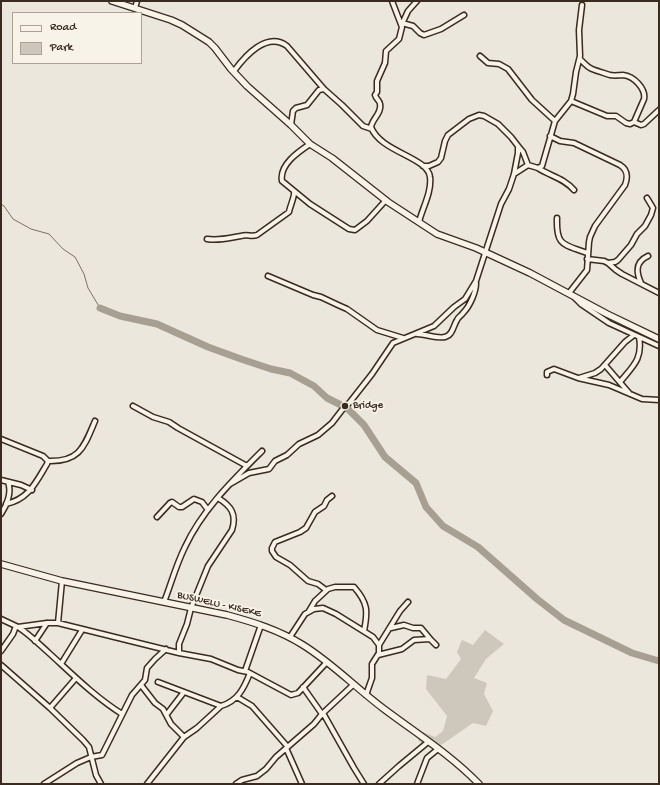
<!DOCTYPE html>
<style>
body{margin:0}
#map{position:relative;width:660px;height:785px;overflow:hidden;background:#ece7dc;font-family:"Gochi Hand",sans-serif}
canvas{display:block}
.frame{position:absolute;inset:0;border:2px solid #3b2a1e;pointer-events:none}
.legend{position:absolute;left:12px;top:12px;width:130px;height:52px;box-sizing:border-box;background:#f7f3e8;border:1px solid #aca397;margin:0;padding:5px 7px;list-style:none;font-size:12px;color:#3b2a1e}
.legend li{display:flex;align-items:center;gap:8px;height:20px}
.legend b{width:20px;border:1px solid #aca397}
</style>
<div id="map">
<canvas width="660" height="785"></canvas>
<div class="frame"></div>
<ul class="legend">
<li><b style="height:5px;background:#f7f3e8"></b>Road</li>
<li><b style="height:11px;background:#cec8bc"></b>Park</li>
</ul>
</div>
<script>
const g = document.querySelector('canvas').getContext('2d');
g.lineJoin = 'round';
function fillPath(path, color) { g.fillStyle = color; g.fill(path, 'evenodd'); }
function stroke(path, color, width, dash) { g.strokeStyle = color; g.lineWidth = width; g.lineCap = dash ? 'butt' : 'round'; g.setLineDash(dash || []); g.stroke(path); }
function write(font, color, halo, rows, align = 'center') {
  g.font = font + ' "Gochi Hand",sans-serif'; g.lineWidth = 3.5; g.setLineDash([]); g.textBaseline = 'middle'; g.strokeStyle = halo; g.fillStyle = color; for (const [text, x, y, turn = 0] of rows) {
    g.save(); g.translate(x, y); g.rotate((+turn || 0) * Math.PI / 180); g.textAlign = isNaN(turn) ? turn : align; if (halo) g.strokeText(text, 0, 0); g.fillText(text, 0, 0); g.restore();
  }
}
fillPath(new Path2D(`
 M485,630l19,14 -18,15 -12,19 13,5 -3,11 9,17 -7,15 -13,-3 -39,27 -13,-7 -3,-3 5,-8 12,5 8,-6 4,-15 -21,-27 1,-14 19,4 15,-20 -4,-7 5,-12 11,5z`), '#cec8bc');
stroke(new Path2D(`
 M1,204l3,2 9,13 18,10 18,5 14,15 12,8 9,17 4,14 12,20`), '#7c7064', 1);
stroke(new Path2D(`
 M100,308l20,8 37,8 51,23 33,12 30,10 19,4 24,13 13,12 20,10 17,17 21,32 31,26 10,24 17,19 35,21 59,52 27,21 68,33 27,8`), '#a89f93', 7);
const street = new Path2D(`
 M392,1l10,26 -3,12 -13,12 -1,12 -8,18v11l-2,3c1,4 5,6 5,9 2,9 -8,15 -9,23 9,25 57,30 59,50 2,15 -8,32 -11,45
 M135,8l2,-7
 M402,23l11,3 7,7 4,2 17,-6 23,-14
 M402,24l6,-13 9,-10
 M480,56l8,7 11,1 9,5 24,31 23,21
 M234,71c11,-15 33,-40 53,-25l37,43 18,16 21,21 9,3
 M571,101l36,15h9l10,7 4,1 4,-2 10,-23c2,-10 -10,-23 -21,-24 -5,0 -8,1 -13,0 -6,-2 -13,-4 -18,-6 -5,-2 -9,-7 -12,-10
 M634,122l7,3 3,-1 15,-14
 M291,125l2,-14 3,-3 11,-3 12,-15 5,-1
 M550,136l10,5 14,2 46,22c8,5 8,12 5,20l-30,41 -5,11 -1,5 -2,28 -18,23
 M310,144c-12,8 -31,21 -28,37l28,23 39,25 6,1 12,-9 19,-21
 M518,146l5,6 5,13
 M538,168c12,8 26,10 36,22
 M514,174l14,-9 10,3 4,-2 13,-45 16,-20 2,-7 3,-22 4,-16 -1,-26 3,-25
 M557,218c-1,29 7,26 30,35
 M207,239c12,2 22,-1 34,-3 6,-2 10,1 16,-1l32,-23c1,-6 6,-16 5,-20
 M587,259l17,2 4,2 8,7 6,4 37,19
 M608,263l7,-1 3,-2 13,-15 6,-11 8,-8 6,-11 2,-7 -6,-10
 M268,276l45,19 8,2 17,8 9,4 30,21 26,8
 M641,283c-5,-11 -6,-21 7,-27
 M575,298l6,6 28,19 50,23
 M417,334c9,0 20,5 28,3 8,-2 8,-11 12,-17 1,-3 4,-4 6,-7 7,-7 13,-21 13,-30
 M605,365l25,29
 M547,375v-3l7,-3 24,9 31,7 33,14 17,1
 M579,378l16,-5 6,-4 24,-27 9,-7
 M620,382c13,-16 23,-23 19,-45
 M133,406l20,11 16,5 9,6 69,38
 M1,439l42,17 5,5 -1,3c-11,18 -18,35 -41,40
 M48,461c32,1 36,-14 47,-40
 M1,480l20,5 11,5
 M230,484l19,-11 20,-4 6,-8 12,-6 12,-11 19,-9 14,-12 10,-13 8,-8 22,-28 21,-31 41,-17 20,-19 11,-8 11,-18 25,-77 8,-15 5,-15 4,-21v-7l-7,-9 -13,-13 -14,-8 -5,-1 -10,4 -21,16 -3,6 -4,17 -3,4 -9,4h-6
 M1,514c6,-9 11,-22 7,-32
 M157,517l13,-14 2,-1 7,5h3l12,-8 8,3 6,8
 M326,590l-8,-6 -10,-3 -18,-16 -14,-8 -4,-6v-3l3,-6 25,-10 6,-4 9,-16 9,-6 3,-6 5,-4
 M164,602c7,-18 12,-37 21,-55 17,-37 48,-67 77,-96
 M309,611l6,-10 13,-12 7,-2h19c14,16 14,24 10,44
 M1,619l17,8 29,-4h11l121,30 32,6 27,11 10,2 43,23 7,-2 29,-31
 M58,623l4,-42
 M18,627c11,7 21,17 31,26 23,21 46,44 73,61
 M391,628l13,-3 9,3h8l10,12 5,5
 M290,637l15,-23 9,-5 9,-1 13,6 37,23 6,8v8l-7,11v14l-6,17
 M35,641l12,-18
 M379,645l21,-34 8,-9
 M1,651l12,-17 3,-8
 M179,653v-9l8,-20 4,-16 17,-42 24,-36c5,-16 -1,-24 -14,-32
 M378,655l24,-6 12,-9 16,-1
 M61,664l21,-34
 M1,665l49,43 33,32 6,7 7,28 5,9
 M245,671l16,-46
 M158,682l63,24c17,-5 23,-18 29,-33
 M141,685l14,18 8,6 8,15 13,13
 M303,687l19,27
 M237,697l15,9 35,40
 M50,708l26,-30
 M323,713l31,55 10,16
 M167,714l17,-22
 M286,748l16,36
 M44,784l33,-21 14,-6 11,-2 30,-60 13,-15 2,-12 8,-9 11,-10
 M147,784l37,-47 13,-9 24,-22
 M236,784l6,-4 15,-4 9,-7 10,-12 38,-33 8,-10 31,-29
 M379,784l20,-18 29,-24
 M417,784l10,-26 11,-9`);
const secondary = new Path2D(`
 M112,1l59,19 11,5 27,17 6,6 16,21 16,17 44,39 19,19 22,14 56,44 49,32 39,14 54,25 77,41 52,25
 M1,564l61,17 165,34c26,7 52,15 76,30 29,18 53,43 81,64 32,24 67,46 95,75`);
stroke(street, '#3b2a1e', 7);
stroke(secondary, '#3b2a1e', 8);
stroke(street, '#f7f3e8', 4);
stroke(secondary, '#f7f3e8', 5.5);
for (const [x, y, r, color] of [
 [345,406,4,"#3b2a1e"]
]) { const dot = new Path2D(); dot.arc(x, y, r, 0, 2 * Math.PI); g.fillStyle = color; g.fill(dot); stroke(dot, '#f7f3e8', 1.5); }
write('11px', '#3b2a1e', '#f7f3e8', [
 ["Bridge",353,406]
], 'left');
write('11px', '#3b2a1e', '#f7f3e8', [
 ["BUSWELU - KISEKE",219,605,13]
]);
</script>
